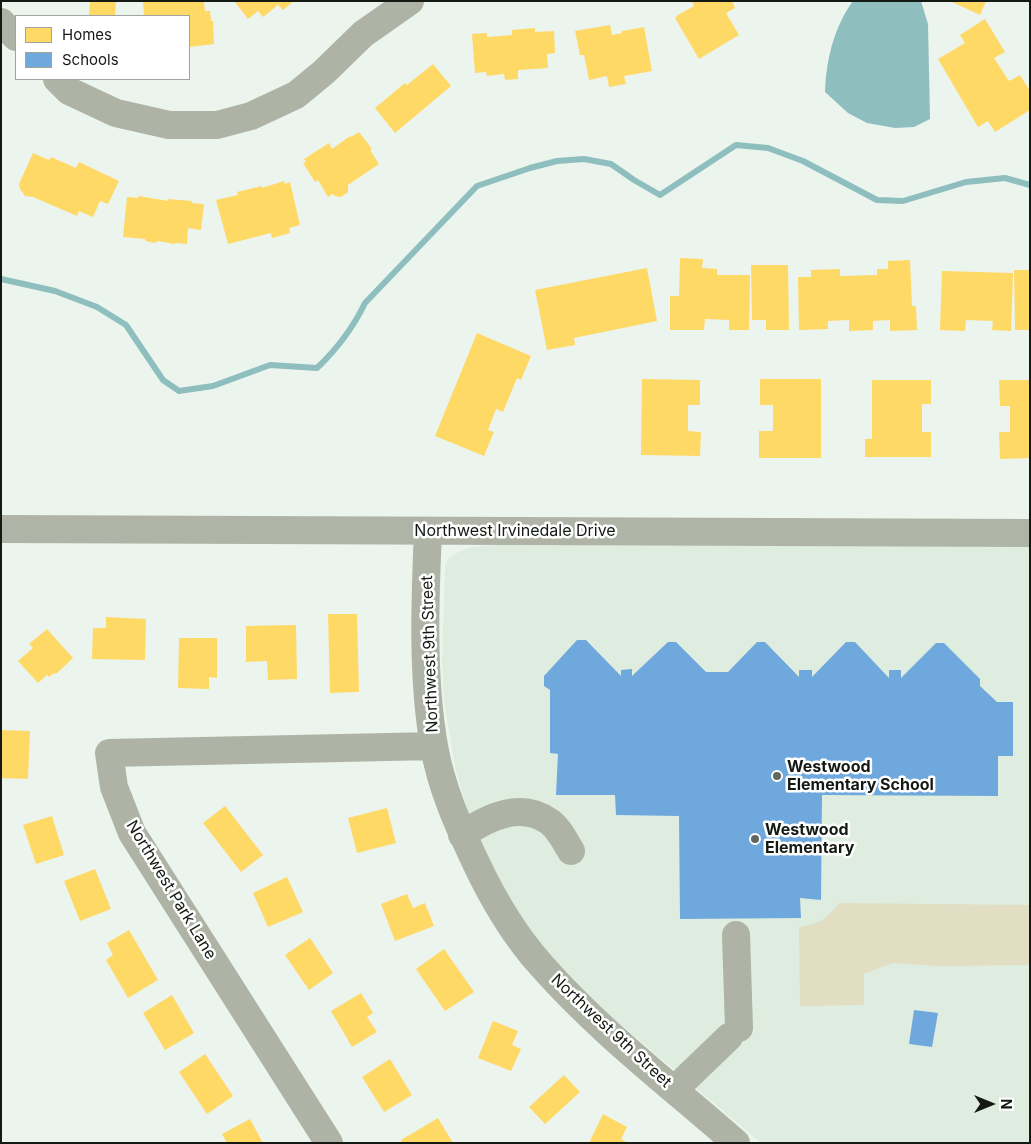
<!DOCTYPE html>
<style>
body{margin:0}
#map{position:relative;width:1031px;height:1144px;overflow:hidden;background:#ecf4ee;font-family:Inter,sans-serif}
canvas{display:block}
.frame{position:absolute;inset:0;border:2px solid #141914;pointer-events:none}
.legend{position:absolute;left:15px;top:15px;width:175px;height:65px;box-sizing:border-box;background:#fff;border:1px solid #a1a3a1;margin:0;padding:6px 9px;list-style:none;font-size:15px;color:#141914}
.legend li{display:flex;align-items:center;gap:10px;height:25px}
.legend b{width:25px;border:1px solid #a1a3a1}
.north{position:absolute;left:966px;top:1079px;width:50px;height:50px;-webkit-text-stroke:4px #fff;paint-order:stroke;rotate:90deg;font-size:14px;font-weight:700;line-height:20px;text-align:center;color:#141914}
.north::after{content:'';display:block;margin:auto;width:18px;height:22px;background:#141914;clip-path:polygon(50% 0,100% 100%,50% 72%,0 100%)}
</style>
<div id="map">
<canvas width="1031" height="1144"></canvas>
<div class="frame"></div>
<ul class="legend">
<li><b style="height:14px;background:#ffd966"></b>Homes</li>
<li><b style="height:14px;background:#6fa8dc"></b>Schools</li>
</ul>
<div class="north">N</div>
</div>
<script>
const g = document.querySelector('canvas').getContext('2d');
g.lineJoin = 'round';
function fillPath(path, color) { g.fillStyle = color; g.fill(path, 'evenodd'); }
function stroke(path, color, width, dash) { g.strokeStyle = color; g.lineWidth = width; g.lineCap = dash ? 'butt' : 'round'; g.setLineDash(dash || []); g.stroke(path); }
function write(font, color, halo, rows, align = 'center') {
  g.font = font + ' Inter,sans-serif'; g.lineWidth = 5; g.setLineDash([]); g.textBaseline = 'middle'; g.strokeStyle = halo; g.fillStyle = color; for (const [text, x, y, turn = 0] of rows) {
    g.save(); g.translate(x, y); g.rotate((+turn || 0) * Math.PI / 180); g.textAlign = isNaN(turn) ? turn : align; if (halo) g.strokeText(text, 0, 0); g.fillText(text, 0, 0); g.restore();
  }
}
fillPath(new Path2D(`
 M490,545l540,1v597h-269l-161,-136 -21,-21 -39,-42 -31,-45 -24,-47 -18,-43 -12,-42 -11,-67 -2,-38 3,-96 4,-9 18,-9z`), '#deede0');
fillPath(new Path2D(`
 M839,903l191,2v60l-92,1 -46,-3 -28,11v31l-64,1 -1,-79c20,-3 28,-8 40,-24z`), '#e1dec3');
fillPath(new Path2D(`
 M853,1h68l7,23 2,95 -16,8 -19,1 -28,-5 -19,-10 -23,-21c1,-32 9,-65 28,-91z`), '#8ebebe');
fillPath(new Path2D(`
 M90,1h26l-1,15 -26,-1z
 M143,1l61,1 1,9h5l1,10h2l1,23 -25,3v-31h-45z
 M234,1h60l-11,9 -5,-5 -15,12 -5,-6 -10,8z
 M692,1h40l3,7 -9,5 13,22 -40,24 -24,-41 3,-3 16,-9z
 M950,1h36l-6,14z
 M985,19l20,33 -11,6 15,23 11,-6 10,16v19l-35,22 -7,-11 -10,6 -40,-68 27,-16 -5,-8z
 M610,25l2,10 10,-2v-2l22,-4 8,44 -28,5 2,8 -17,3 -2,-11 -18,4 -5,-25h-4l-5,-24z
 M535,28v4l19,-1 1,22 -8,1 1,14 -30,2v9l-13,1 -1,-6 -17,2 -1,-4 -11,1 -3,-39 15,-1v4l25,-2v-5z
 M433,64l18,22 -56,47 -20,-25 30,-25 2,2z
 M359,132l13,17 -2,1 9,14 -31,21v7l-7,5 -6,-1 -2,-2 -5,3 -10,-17 -3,2 -12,-19 3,-1 -2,-3 25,-16 3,6 18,-13 1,1z
 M33,153l16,7 2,-3 25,11 3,-6 40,19 -11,23 -8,-3 -7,16 -14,-6 -2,5 -44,-19 -8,-1 -5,-7 -1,-5z
 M284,181l1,3 5,-2 10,43 -11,3 1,5 -18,5 -1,-5 -43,11 -12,-44 22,-5 -1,-3 25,-6v2z
 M139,196l29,5v-2l24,2v2l12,1 -3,26 -13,-2 -1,16 -11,-1 -2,1 -16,-3 -3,2 -9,-2 -1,-2 -22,-2 4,-40 11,1z
 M680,258l23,1 -1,9 15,1v6h33l-1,55h-20v-10l-24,-1 -1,11h-34v-34h9z
 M910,260l2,46h4l1,24 -27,1v-11l-17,1v9l-24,1v-11l-21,1v8l-29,1 -1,-53h13v-7l29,-1v7l37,-1v-6h11v-8z
 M751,265h37l1,65h-23v-10h-14z
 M647,268l10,53 -83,17 1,7 -28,5 -12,-60z
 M1014,270h16v60h-15z
 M942,271l71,2 -2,58 -19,-1 1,-9 -27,-1 -1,11 -25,-1z
 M477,333l54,23 -10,24 -4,-2 -14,34 -7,-3 -8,21 6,2 -10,24 -49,-20z
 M642,379l58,1v25h-12v26l13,1 -1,24 -59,-1z
 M760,379h61v79h-62v-27h14v-26h-13z
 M872,380h59v24h-9v28h9v25h-66v-18h7z
 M999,380h31v78l-30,1 -1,-27h11v-26h-10z
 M328,614h29l2,78 -29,1z
 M106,617l40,2 -1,41 -53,-1 1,-31h13z
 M296,625l1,54 -29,1 -1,-19 -21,1v-36z
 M47,629l26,29 -17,16 -2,-1 -5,4 -2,-2 -9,8 -20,-22 15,-13 -4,-4z
 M179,638h38v40l-8,-1v12l-31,-1z
 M1,730l29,1 -2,48 -27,-1z
 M225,806l38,49 -22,17 -38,-49z
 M387,808l9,35 -39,10 -9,-35z
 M52,816l12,39 -28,9 -13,-39z
 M95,869l16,40 -31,12 -16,-40z
 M287,877l16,35 -35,15 -15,-34z
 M407,894l6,14 12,-5 9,23 -39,15 -14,-37z
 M129,930l29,50 -30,18 -22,-38 7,-5 -6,-12z
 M310,938l23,35 -24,17 -24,-35z
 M444,949l30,43 -29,19 -29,-42z
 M361,993l12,20 -6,4 10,15 -25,15 -21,-36z
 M172,995l22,38 -29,17 -22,-37z
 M493,1021l25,10 -6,14 9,4 -10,22 -33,-13z
 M205,1054l28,42 -26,18 -28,-42z
 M390,1059l22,36 -28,17 -22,-35z
 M564,1075l16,17 -35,32 -16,-17z
 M603,1114l24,13 -6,12 7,4h-39z
 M438,1118l15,25h-51l-1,-3z
 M250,1119l13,24h-36l-5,-9z`), '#ffd966');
fillPath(new Path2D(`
 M577,640h9l35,36v-6l11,-1v7l36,-34h8l30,30h22l29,-30h8l34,35v-7h13v7l34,-35h9l34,36v-8h12v8l35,-35h8l36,36v7l17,16h16v54h-15v40l-176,-1 -1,105 -21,-2 1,20 -121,1 -1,-103 -63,-1 -1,-20h-59l2,-41 -8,-1v-63l-6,-4v-10z
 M914,1010l24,3 -6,34 -23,-3z`), '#6fa8dc');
stroke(new Path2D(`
 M1,279l54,12 42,16 29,18 37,55 16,11 34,-5 57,-21 47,3c20,-19 36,-40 48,-65l112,-117 53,-18 27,-7 27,-2 27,5 23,16 26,15 76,-50 32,3 35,13 74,39 26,1 63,-19 39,-4 25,7`), '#8ebebe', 6);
stroke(new Path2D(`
 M1,22l15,15
 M57,79l12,12 47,22 53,12h48l34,-9 45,-21 28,-23 39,-38 47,-33
 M428,531c-3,68 -6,147 6,215 7,41 24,79 42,117 17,36 38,72 65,102 58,66 129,120 195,178
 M462,835c26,-18 59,-34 88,-13 9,7 15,19 21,29
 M736,935l3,93
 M675,1089l54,-52
 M329,1143l-197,-310 -18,-46 -5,-34 325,-7`), '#aeb3a6', 28);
stroke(new Path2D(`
 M1,529l1029,4`), '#afb4a7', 28);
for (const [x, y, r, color] of [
 [777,776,5,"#606660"],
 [755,839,5,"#606660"]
]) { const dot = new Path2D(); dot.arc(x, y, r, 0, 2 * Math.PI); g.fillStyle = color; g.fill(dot); stroke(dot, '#fff', 2); }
write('16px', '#141914', '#fff', [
 ["Northwest Irvinedale Drive",515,531],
 ["Northwest 9th Street",430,654,-92],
 ["Northwest Park Lane",171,890,59],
 ["Northwest 9th Street",611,1031,43]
]);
write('bold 16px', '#141914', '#fff', [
 ["Westwood",787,767],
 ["Elementary School",787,785],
 ["Westwood",765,830],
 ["Elementary",765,848]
], 'left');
</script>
